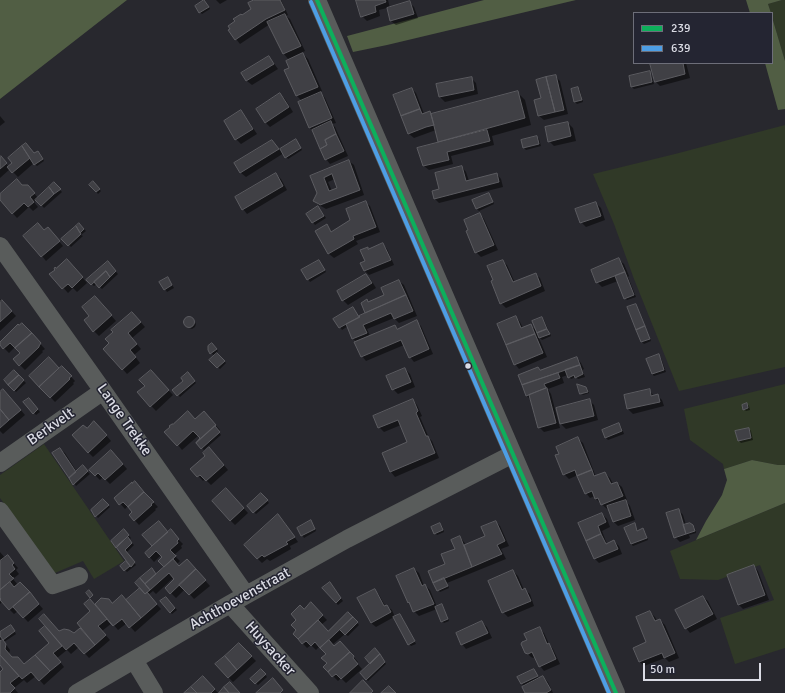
<!DOCTYPE html>
<style>
body{margin:0}
#map{position:relative;width:785px;height:693px;overflow:hidden;background:#28282e;font-family:Signika,sans-serif}
canvas{display:block}
.legend{position:absolute;left:633px;top:12px;width:140px;height:52px;box-sizing:border-box;background:#242532;border:1px solid #6d6e79;margin:0;padding:5px 7px;list-style:none;font-size:12px;color:#dadbe4}
.legend li{display:flex;align-items:center;gap:8px;height:20px}
.legend b{width:20px;border:1px solid #6d6e79}
.scale{position:absolute;left:643px;top:663px;width:118px;height:18px;box-sizing:border-box;border:2px solid #dadbe4;border-top:0;padding-left:5px;font-size:12px;line-height:14px;white-space:nowrap;color:#dadbe4;-webkit-text-stroke:3px #242532;paint-order:stroke}
</style>
<div id="map">
<canvas width="785" height="693"></canvas>
<ul class="legend">
<li><b style="height:5px;background:#0daf5c"></b>239</li>
<li><b style="height:5px;background:#4d9ee5"></b>639</li>
</ul>
<div class="scale">50 m</div>
</div>
<script>
const g = document.querySelector('canvas').getContext('2d');
g.lineJoin = 'round';
function fillPath(path, color) { g.fillStyle = color; g.fill(path, 'evenodd'); }
function stroke(path, color, width, dash) { g.strokeStyle = color; g.lineWidth = width; g.lineCap = dash ? 'butt' : 'round'; g.setLineDash(dash || []); g.stroke(path); }
function write(font, color, halo, rows, align = 'center') {
  g.font = font + ' Signika,sans-serif'; g.lineWidth = 3; g.setLineDash([]); g.textBaseline = 'middle'; g.strokeStyle = halo; g.fillStyle = color; for (const [text, x, y, turn = 0] of rows) {
    g.save(); g.translate(x, y); g.rotate((+turn || 0) * Math.PI / 180); g.textAlign = isNaN(turn) ? turn : align; if (halo) g.strokeText(text, 0, 0); g.fillText(text, 0, 0); g.restore();
  }
}
fillPath(new Path2D(`
 M782,0h3v61l-13,-44v-4h-1l-3,-9z
 M785,125v242l-106,24 -45,-112 -20,-55 -21,-50 82,-20z
 M785,384v81h-7l-26,-5 -28,9 -1,-5 -33,-24 -6,-31z
 M44,444l80,117 -30,18 -11,-18 -28,12 -55,-75v-23z
 M785,503v145l-50,16 -15,-46 54,-18 -14,-35 -42,15 -38,-1 -10,-28z`), '#303927');
fillPath(new Path2D(`
 M0,0h127l-127,99z
 M484,0h92l-189,45 -34,7 -6,-16z
 M746,0h36l-14,4 3,9h-21z
 M772,17l13,44v48l-7,1 -13,-47h7z
 M752,460l26,5h7v38l-89,37 10,-19 16,-26 5,-15 -3,-11z`), '#515e44');
fillPath(new Path2D(`
 M216,0h11l-7,4z
 M256,0h25l7,15 -2,1 4,3 15,32 -17,8 -4,-5 -14,-30 -30,20 -4,-5 7,-23 10,-6z
 M357,0h31l2,8 19,-6 5,5 4,11 -22,7 -5,-4 -4,-13 -8,2 1,6 -13,5 -5,-5z
 M206,3l4,6 -8,5 -2,-2z
 M303,54l5,5 14,32 -2,1 5,6 11,25 -4,1 3,3 13,29 -18,8 -4,-5 -12,-27 -5,-5 -7,-26 -5,-5 -11,-26 4,-2z
 M269,57l4,5 5,7 -26,16 -5,-4 -5,-7z
 M651,63h35l4,15 -30,8 -5,-5z
 M649,72l2,2 3,10 -20,5 -2,-2z
 M555,76l5,5 8,33 -24,6 -5,-4 -4,-16 7,-1z
 M471,78l5,5 2,11 -33,8 -5,-5 -3,-12z
 M578,88l2,2 3,12 -6,2 -2,-2 -3,-13z
 M412,89l4,4 8,21 6,-2 2,3 85,-23 8,8 6,25 -39,11 2,9 -43,11 2,8 -24,6 -5,-4 17,-23 -2,-1 -3,-12 -22,8 -5,-4 -15,-39z
 M280,94l5,5 8,13 -23,15 -5,-5z
 M241,111l4,5 12,18 -16,10 -5,-5z
 M0,116l5,6 -5,4z
 M568,123l5,5 3,13 -22,5 -5,-5z
 M537,137l2,2 2,7 -15,4 -2,-2z
 M296,140l6,10 -14,9 -4,-6 -38,24 -5,-4 -5,-9 36,-23 8,9z
 M26,144l8,10h6l4,7 -7,5 -3,-3 -16,14 -8,-8 -10,9v-20h1l8,9z
 M349,161l5,4 10,30 -38,14 -7,-4 -4,-4 3,-8 -7,-16zM335,179l3,9 -6,3 -4,-9z
 M462,167l4,5 3,9 28,-7 4,5 2,8 -64,16 -4,-4 6,-9z
 M276,174l5,5 6,11 -40,24 -4,-5z
 M93,183l8,8 -3,3 -7,-9z
 M54,184l8,8 -18,16 -7,-8 -3,2 4,5 -5,4 -4,-4 -12,11 -17,-19v-3l22,-10 10,5 6,7z
 M489,195l2,2 3,7 -15,7 -2,-2z
 M365,202l5,4 10,26 -24,9 2,3 -24,14 -5,-4 -13,-23 11,-5 5,6 20,-11z
 M596,203l5,5 4,12 -19,7 -5,-5z
 M318,207l8,11 -11,7 -8,-11z
 M480,214l4,5 14,31 -17,7 -5,-5 -7,-22z
 M79,224l7,7 -5,4 2,1 -12,11 -8,-8z
 M45,231l7,2 11,13 -17,15 -4,-5z
 M383,244l4,5 7,16 -25,10 -4,-4 -3,-7 4,-2 1,-14 2,2z
 M619,260l5,4 5,12 -1,1 8,20 -9,3 -2,-2 -7,-17 -16,6 -5,-5z
 M502,261l5,4 8,18 20,-9 5,4 5,13 -39,17 -5,-5 -6,-22z
 M107,262l11,12 -16,15 -5,-5 -3,2 -6,-6z
 M321,264l5,8 -16,10 -7,-11z
 M72,265l15,18 -10,9 -4,-4 -5,5 -17,-19z
 M366,275l5,5 5,8 -28,17 -5,-5 -5,-9z
 M169,280l5,8 -7,4 -6,-10z
 M399,281l5,4 13,31 -18,7 -5,-5 -27,11 3,7 25,-10 3,3 18,-8 5,5 12,28 -19,8 -4,-5 -6,-12 -38,16 -4,-5 -5,-14 -4,-3 -5,-13 -6,4 -7,-11 20,-8 4,7 7,-4 -4,-11 5,-2 2,2 16,-7z
 M0,299l16,17 -16,15z
 M99,302l17,19 -17,15 -5,-5 -4,-15z
 M635,305l2,2 14,34 -7,3 -2,-2 -14,-35z
 M189,317l4,2 3,5 -1,3 -3,2 -3,-1 -4,-7 1,-3z
 M516,317l4,5 3,6 7,-3 7,6 5,-13 2,2 7,16 -9,4 -4,-4 9,21 -28,12 -4,-5z
 M137,318l8,9 -13,11 9,11 -7,6 6,8 -13,11 -22,-25z
 M22,324l23,25 -3,2 1,1 -18,18 -10,-10 7,-7 -7,-6 -6,6 -9,-9z
 M214,346l4,5 -2,2 10,10 -6,6 -9,-9 4,-4 -4,-3z
 M658,356l3,2 5,14 -12,4 -2,-2 -5,-14z
 M49,358l11,11 2,-2 13,14 -2,2 1,1 -19,18 -25,-26z
 M577,358l4,5 3,6 -2,1 3,7 -7,2 -2,-2 -5,2 -3,-4 -6,2 2,6 -16,6 3,5 9,34 -16,4 -5,-5 -8,-27 -5,-5 -7,-20 22,-4z
 M405,369l5,5 5,13 -17,7 -5,-5z
 M14,371l12,12 -10,9 -11,-12z
 M188,374l8,9 -16,14 -6,-7 11,-9z
 M155,376l18,19 -17,16 -17,-18z
 M586,388l2,2 1,3 -6,2 -2,-2z
 M649,390l5,6 3,-1 5,5 2,6 -31,8 -5,-5 -3,-13z
 M0,394l8,1 17,20 -22,19 -3,-3z
 M29,399l11,13 -4,3 -11,-13z
 M413,400l4,5 5,11 -2,1 9,21 3,3 7,17 -44,19 -4,-5 -8,-19 26,-10 -8,-18 -17,7 -5,-5z
 M589,400l5,5 4,15 -32,9 -5,-5 -4,-15z
 M747,404l2,2 1,4 -4,1 -2,-2z
 M208,417l12,13 -2,1 3,4 -17,15 -7,-7 5,-4 -3,-4 -17,15 -4,-5 17,-25z
 M619,424l2,2 3,8 -16,6 -2,-2 -3,-8z
 M99,427l12,14 -18,16 -5,-5 -1,-23z
 M749,429l2,2 2,9 -12,3 -2,-2z
 M578,439l5,4 13,34 9,-4 5,5 3,6 4,-1 5,4 5,13 -1,1 4,5 5,14 -17,6 -5,-5 -4,-13 -2,1 -11,-10 -1,-3 -5,2 -4,-5 -8,-18 -9,4 -5,-5 -4,-20z
 M60,449l5,4 12,19 6,-5 7,7 -14,12 -22,-33z
 M214,453l14,17 -17,15 -6,-6 -2,2 -11,-12 15,-13z
 M116,456l11,13 -17,15 -7,-7 -3,3 -10,-10z
 M139,487l19,20 -3,2 1,1 -17,15 -9,-10 4,-3 -6,-6 -3,3 -10,-11z
 M231,494l17,19 -13,12 -5,-5z
 M261,494l8,9 -13,11 -8,-8z
 M103,500l7,7 -12,11 -6,-8z
 M679,510l4,5 3,10 7,1 2,2 1,5 -7,2 1,3 -10,4 -5,-5zM679,514h2l4,12h-2z
 M602,514l5,5 3,8 -8,4 5,13 7,-3 5,5 3,8 -23,9 -4,-4 -15,-35z
 M283,520l15,22 -8,4 1,3 -21,12 -3,-2 -5,4 -5,-5z
 M496,522l4,4 9,20 -8,3 5,10 -59,24 2,5 -9,4 -2,-2 8,-26 10,-15 4,-12 4,5 2,3 20,-8z
 M313,524l3,7 -12,7 -6,-10z
 M440,524l2,2 2,6 -7,3 -2,-2z
 M634,525l2,2 2,4 5,-1 2,2 3,8 -15,6 -2,-2 -6,-16z
 M124,531l7,7 -2,2 5,5 -8,8 10,12 -9,7 -6,-6 6,-5 -15,-20z
 M169,533l6,3 8,8 -2,2 1,2 -8,7 6,6 -3,3 2,3 12,-2 19,21 -16,13 -9,-10 -9,9 -10,-10 10,-9 -2,-2 -18,17 -3,-3 -5,4 13,14 -26,23 -8,-9 -9,7 -6,-7 -10,8 8,9 -21,18 -10,-11 -8,7 -4,-4 -10,8 7,9 -20,18 -8,-9 -9,7 -3,-3 -10,8 4,5h-18v-20l5,-4 -5,-5v-30l13,-5 3,5 -12,8 6,8 -1,4 4,4 11,7 26,-22 -10,-11 6,-6 13,6 15,3 8,-7 13,-23 7,-6 10,5 15,-3 14,-13 11,-18 4,5 9,-8 -2,-10 -2,-2 -7,7 -8,-9 8,-7 -10,-10z
 M0,552l6,7 6,2 6,7 -2,2 3,4 -6,5 5,6 7,3 18,21 -15,13 -10,-11 -4,3 -12,-12 -2,2z
 M754,566l4,5 11,29 -26,9 -4,-4z
 M414,569l5,4 5,13 1,-1 5,5 7,17 4,-2 2,2 6,14 -5,2 -2,-2 -5,-12 -18,7 -5,-5 -2,-5 -3,-3 -12,-27z
 M513,571l5,5 6,14h1l5,4 4,12 -26,11 -5,-5z
 M331,585l12,16 -5,4 -15,-17z
 M375,590l4,5 7,12 1,-1 5,4 3,7 5,-2 2,2 14,27 -5,2 -2,-2 -15,-27 -18,10 -5,-4z
 M703,597l5,4 9,18 -27,14 -4,-5z
 M166,598l11,12 -5,4 -11,-12z
 M311,604l16,16 -6,5 7,7 20,-19 11,12 -11,11 -3,-2 -13,11 2,2 6,-5 18,20 -1,1 5,6 -16,14 -5,-5 -3,3 -5,-5 -5,-13 -1,-9 -7,-8 -4,4 -5,-5 -4,3 -13,-14 3,-4 7,-20z
 M650,612l5,5 2,4 3,-1 5,5 14,33 -10,4 -4,-4 -21,8 -4,-4 -6,-13 13,-6z
 M482,622l5,5 5,11 -26,11 -4,-5z
 M539,628l5,5 5,11 4,5 7,15 -16,7 -4,-5 -5,-9 -2,1 -2,-1 -5,-5 2,-12z
 M239,644l17,17 -23,21 -5,-5z
 M377,651l9,13 -18,17 -7,-8 10,-9z
 M261,670l6,7 -9,8 -6,-6z
 M534,670l5,9 4,-2 5,5 5,11h-27l-2,-7 -2,-2z
 M208,682l10,11h-32z`), '#0007');
const building = new Path2D(`
 M204,0l5,7 -10,6 -4,-7z
 M254,0h26l5,10 -19,9 -31,21 -7,-10 2,-1 -2,-3 7,-5 -2,-2 8,-5 1,1 9,-6 -3,-6z
 M356,0h29l1,2 -11,4 1,6 -15,5z
 M410,1l4,13 -24,7 -3,-13z
 M285,14l16,32 -18,8 -16,-32z
 M303,53l15,34 -22,9 -12,-26 5,-2 -3,-7z
 M269,56l5,8 -28,17 -5,-8z
 M650,63h33l2,11 -30,8z
 M650,71l2,11 -21,5 -2,-11z
 M556,75l8,35 -9,2 -9,-35z
 M472,77l2,13 -35,7 -3,-13z
 M546,77l9,35 -17,4 -4,-16 7,-2 -5,-18z
 M578,87l4,13 -8,2 -3,-13z
 M412,88l8,21 -19,7 -8,-21z
 M518,91l7,27 -87,24 -7,-28z
 M321,92l11,26 -23,10 -11,-26z
 M280,93l9,14 -24,16 -9,-14z
 M420,109l2,5 8,-3 4,14 -8,2 -18,7 -7,-18z
 M241,110l12,19 -18,11 -11,-19z
 M331,121l5,13 -11,6 2,5 -7,4 -8,-19z
 M568,122l3,14 -23,6 -3,-15z
 M487,130l3,11 -43,11 2,8 -26,6 -6,-18z
 M336,134l8,17 -19,9 -5,-11 7,-4 -2,-5z
 M537,136l2,8 -16,4 -2,-8z
 M296,139l5,9 -16,10 -5,-9z
 M272,140l7,9 -39,24 -6,-10z
 M26,143l8,10 4,-2 5,8 -9,6 -12,-19z
 M22,146l8,12 -18,15 -5,-6 5,-4 -4,-5z
 M1,156l6,7 -7,6v-12z
 M349,160l11,30 -40,15 -1,-1 -6,-3 4,-8 -7,-17zM332,174l5,14 -8,3 -5,-13z
 M462,166l4,15 31,-8 2,9 -65,17 -2,-8 7,-2 -4,-16z
 M276,173l7,13 -41,24 -7,-13z
 M17,179l5,6h6l7,8 -5,4 4,5 -6,5 -4,-4 -12,11 -12,-14v-6z
 M93,181l7,8 -4,3 -7,-7z
 M54,182l7,7 -7,5 -5,-7z
 M49,187l5,7 -13,12 -6,-6z
 M489,193l4,9 -17,7 -4,-9z
 M366,201l10,26 -23,9 1,3 -26,15 -13,-23 12,-7 4,8 19,-12 -4,-11z
 M596,202l5,14 -21,7 -5,-14z
 M318,206l6,10 -12,7 -6,-9z
 M480,213l14,32 -19,8 -9,-22 2,-1 -4,-10z
 M38,223l6,7 4,-3 12,14 -19,16 -18,-21z
 M79,223l5,6 -4,4 -4,-7z
 M76,226l5,8 -13,12 -7,-7z
 M383,243l8,17 -27,11 -4,-8 5,-2 -5,-11 8,-3v2z
 M619,258l6,14 -29,11 -5,-13z
 M67,259l16,18 -11,11 -4,-4 -6,5 -13,-15 6,-4 -1,-1 1,-2 1,1z
 M319,260l6,10 -18,10 -6,-10z
 M503,260l10,22 23,-9 5,13 -41,18 -9,-23 2,-1 -6,-14z
 M108,261l8,10 -6,6 -4,-6 -15,14 -5,-5z
 M106,271l4,6 -11,11 -5,-6z
 M625,272l9,23 -10,4 -9,-23z
 M366,274l6,9 -30,18 -5,-10z
 M168,277l4,8 -8,5 -5,-8z
 M399,280l7,15 -41,18 -4,-10 6,-4 1,3 16,-7 -3,-7z
 M406,295l7,16 -19,8 -3,-6 -28,12 4,8 -15,6 -6,-15 14,-7 -1,-1z
 M95,296l17,19 -19,17 -9,-12 5,-4 -7,-9z
 M2,300l10,11 -12,11v-20z
 M636,304l9,22 -9,4 -9,-23z
 M353,307l6,10 -20,11 -6,-9z
 M132,312l9,10 -13,11 9,11 -7,6 6,7 -14,13 -19,-21 6,-6 -4,-4 8,-7 -2,-2z
 M516,316l5,12 10,-4 4,10 -29,11 -9,-21z
 M183.5 322a5.5 5.5 0 1 1 11 0a5.5 5.5 0 1 1-11 0Z
 M542,317l5,12 -10,4 -5,-12z
 M417,320l12,29 -20,9 -8,-18 -40,17 -7,-15 41,-17 2,4z
 M22,323l10,10 -17,15 -5,-5 -7,6 -3,-4v-3l18,-18 1,1z
 M645,326l5,13 -9,3 -5,-12z
 M547,329l3,5 -11,4 -2,-5z
 M32,333l9,10 -2,3v1l-20,19 -6,-7 7,-6 -5,-5z
 M535,334l8,19 -29,12 -8,-20z
 M212,343l5,6 -7,5 -2,-4v-4z
 M217,353l8,8 -8,7 -8,-8z
 M659,354l5,16 -12,4 -6,-15z
 M49,357l10,11 -20,19 -10,-11z
 M577,357l3,8 -58,20 -4,-10 20,-8 2,3z
 M580,365l3,9 -8,4 -1,-3 -6,3 -3,-8z
 M62,366l10,10 -3,2 1,1 -20,19 -11,-11z
 M405,368l6,14 -19,8 -6,-14z
 M14,370l5,5 -11,10 -4,-5z
 M151,370l18,20 -19,17 -13,-15 8,-6 -6,-6z
 M188,372l7,9 -18,15 -5,-6 11,-9 -2,-3z
 M558,373l2,5 -16,6 2,4 -20,8 -4,-11z
 M19,375l5,5 -10,11 -6,-6z
 M577,384l9,3 2,5 -8,2z
 M547,388l9,35 -18,5 -9,-33z
 M3,389l18,21 -12,10 -9,-11v-17z
 M650,389l1,7 7,-2 2,8 -33,7 -3,-14z
 M29,398l9,11 -5,5 -10,-12z
 M413,399l5,12 -2,2 10,23h2l7,17 -45,19 -8,-19 25,-11 -9,-22 -20,8 -5,-12z
 M590,399l4,17 -34,8 -4,-16z
 M747,403l1,5 -5,2 -1,-5z
 M0,409l9,11 -9,8z
 M188,411l7,8 9,-8 12,14 -20,18 4,-5 -7,-7 -16,15 -13,-14 6,-5 -1,-1 3,-2h1z
 M94,421l13,14 -19,18 -16,-18 11,-10 4,3z
 M619,423l3,8 -17,7 -3,-8z
 M215,426l5,6 -19,17 -5,-6z
 M749,428l2,10 -13,3 -3,-10z
 M578,437l14,33 -15,6 -2,-6 -12,5 -8,-20 4,-1 -3,-7z
 M209,447l15,18 -18,16 -6,-6 -3,2 -7,-8 15,-13 -2,-3z
 M60,448l16,24 -7,6 -17,-25z
 M111,450l12,14 -18,16 -7,-7 -3,3 -6,-6z
 M83,465l5,6 -15,14 -4,-7z
 M592,470l2,6 11,-4 6,12 6,-2 6,14 -22,9 -3,-7 -3,1 -3,-8 -7,3 -8,-18z
 M135,481l9,11 -16,15 -5,-5 -4,3 -5,-7 18,-16v1z
 M226,488l18,20 -14,13 -18,-20z
 M144,492l10,10 -3,2 1,1 -18,16 -5,-6 3,-3 -4,-5z
 M261,493l7,7 -15,13 -6,-7z
 M103,499l6,6 -14,12 -4,-7z
 M626,500l5,16 -18,6 -6,-16z
 M679,509l7,25 -12,4 -8,-25z
 M602,513l4,9 -8,4 3,8 -15,7 -8,-18z
 M278,514l17,23 -9,5 2,2 -24,13 -2,-2 -5,4 -13,-14z
 M311,520l4,9 -14,7 -4,-8z
 M159,521l9,11 -16,14 -10,-11z
 M496,521l9,20 -8,4 5,9 -30,13 -8,-22 21,-9 -4,-9z
 M440,523l3,7 -9,4 -3,-7z
 M635,523l2,8 6,-3 4,10 -16,6 -7,-16z
 M690,523l3,2 2,6 -9,3 -3,-9z
 M124,529l5,6 -13,13 -5,-7z
 M171,529l8,10 -2,2 1,2 -8,7 6,6 -12,11 -6,-6 4,-4 -6,-6 -7,7 -4,-5z
 M601,534l5,10 8,-4 4,9 -24,10 -8,-18z
 M460,536l12,31 -39,16 -5,-12 17,-7 -4,-10 14,-5 -4,-9z
 M128,537l4,6 -7,7 10,12 -4,5 -15,-20z
 M8,555l6,8 -2,2 3,4 -6,5 4,4h1l-14,12v-29z
 M176,556l-3,3 6,7 8,-7 9,10 -26,25 -5,-6 9,-9 -5,-6 -19,17 -5,-6z
 M126,561l4,5 -6,5 -4,-5z
 M754,565l11,30 -27,10 -11,-30z
 M152,568l4,6 -11,10 -5,-6z
 M414,568l8,18 3,-2 9,20 -21,8 -4,-10 -1,1 -12,-27z
 M196,569l10,11 -17,15 -10,-10z
 M513,570l9,20 3,-2 6,13 -29,12 -14,-32z
 M140,578l10,12 -5,4 -10,-11z
 M444,578l4,8 -11,5 -4,-8z
 M10,582l4,5 6,-5 10,10 -21,18 -9,-10 1,-1 -1,-1v-8z
 M330,582l11,16 -5,5 -14,-15z
 M140,588l5,6 2,-2 10,12 -16,14 -15,-18z
 M375,589l9,17 3,-1 4,7 -20,11 -14,-25z
 M89,590l4,5 -3,3 -4,-5z
 M30,592l9,12 -16,14 -10,-11z
 M122,595l19,23 -12,10 -7,-9 -9,7 -18,-22 6,-6 8,1 3,4z
 M703,596l10,18 -28,15 -10,-19z
 M166,597l9,11 -5,5 -10,-12z
 M90,599l23,27 -6,-7 -9,7 8,9 -11,10 -18,-22 13,-12 -6,-7z
 M311,602l12,13 -25,24 -5,-5 3,-4 -5,-5 5,-5 -5,-6 9,-9 4,4z
 M442,604l6,15 -7,3 -6,-15z
 M650,611l5,10 5,-2 15,34 -11,5 -2,-5 -23,9 -6,-14 13,-6 -10,-25z
 M348,612l5,5 -33,31 -5,-6 -4,4 -5,-5 -4,3 -4,-5 20,-19 10,11z
 M44,614l15,17 5,-2 5,1 5,3 6,-5 15,17 -11,9 -10,-11 -8,7 -27,-31z
 M400,614l15,27 -7,4 -15,-28z
 M353,617l5,5 -13,13 -5,-5z
 M482,621l6,12 -27,12 -5,-12z
 M11,625l4,6 -12,9 -3,-4v-4z
 M45,626l17,20 -9,7 8,9 -11,9 -15,-16 14,-12 -10,-12z
 M540,627l7,17 2,-1 7,16 -17,8 -7,-15 -4,2 -3,-1 -4,-9 1,-2 5,-2 -3,-6z
 M3,640l3,4 -1,5 7,8h6l6,7 11,-9 15,16 -11,10 -8,-9 -9,7 -22,-24v-14z
 M329,640l5,6 6,-5 10,11 -22,20 -5,-5 4,-4 -6,-5 5,-4 -6,-6z
 M239,643l13,13 -15,14 -12,-14z
 M375,648l5,6 -10,10 -5,-6z
 M350,652l4,4 -1,2 5,6 -17,15 -5,-5 -4,3 -4,-5z
 M380,654l5,8 -19,18 -6,-7z
 M0,655l19,21 -9,7 5,5 -5,5h-10v-21l3,-3 -3,-4z
 M225,656l12,14 -9,8 -13,-14z
 M261,669l5,5 -11,10 -5,-5z
 M534,669l4,7 -17,8 -4,-7z
 M203,676l12,13 -4,4h-14l-6,-6z
 M543,676l8,14 -5,3h-21l-3,-6z
 M273,678l10,12 -3,3h-24z
 M363,680l10,11 -2,2h-21z
 M230,682l10,11h-11l-5,-6z
 M389,686l7,7h-15z
 M191,687l6,6h-13z
 M224,687l5,6h-10z`);
fillPath(building, '#404045');
stroke(building, '#5c5c61', 1);
stroke(new Path2D(`
 M317,0l299,693
 M0,246l103,145 143,204
 M0,463l103,-72
 M0,511l53,74 26,-9
 M230,604l80,89
 M134,660l20,33
 M77,693l153,-89 117,-65 166,-85`), '#595c5b', 18);
stroke(new Path2D(`
 M317,0l299,693`), '#0daf5c', 4);
stroke(new Path2D(`
 M311,2l298,691`), '#4d9ee5', 4);
for (const [x, y, r, color] of [
 [468,366,3.5,"#dadbe4"]
]) { const dot = new Path2D(); dot.arc(x, y, r, 0, 2 * Math.PI); g.fillStyle = color; g.fill(dot); stroke(dot, '#242532', 1.5); }
write('15px', '#dadbe4', '#242532', [
 ["Lange Trekke",124,420,55],
 ["Berkvelt",51,427,-35],
 ["Achthoevenstraat",240,599,-29],
 ["Huysacker",270,649,48]
]);
</script>
